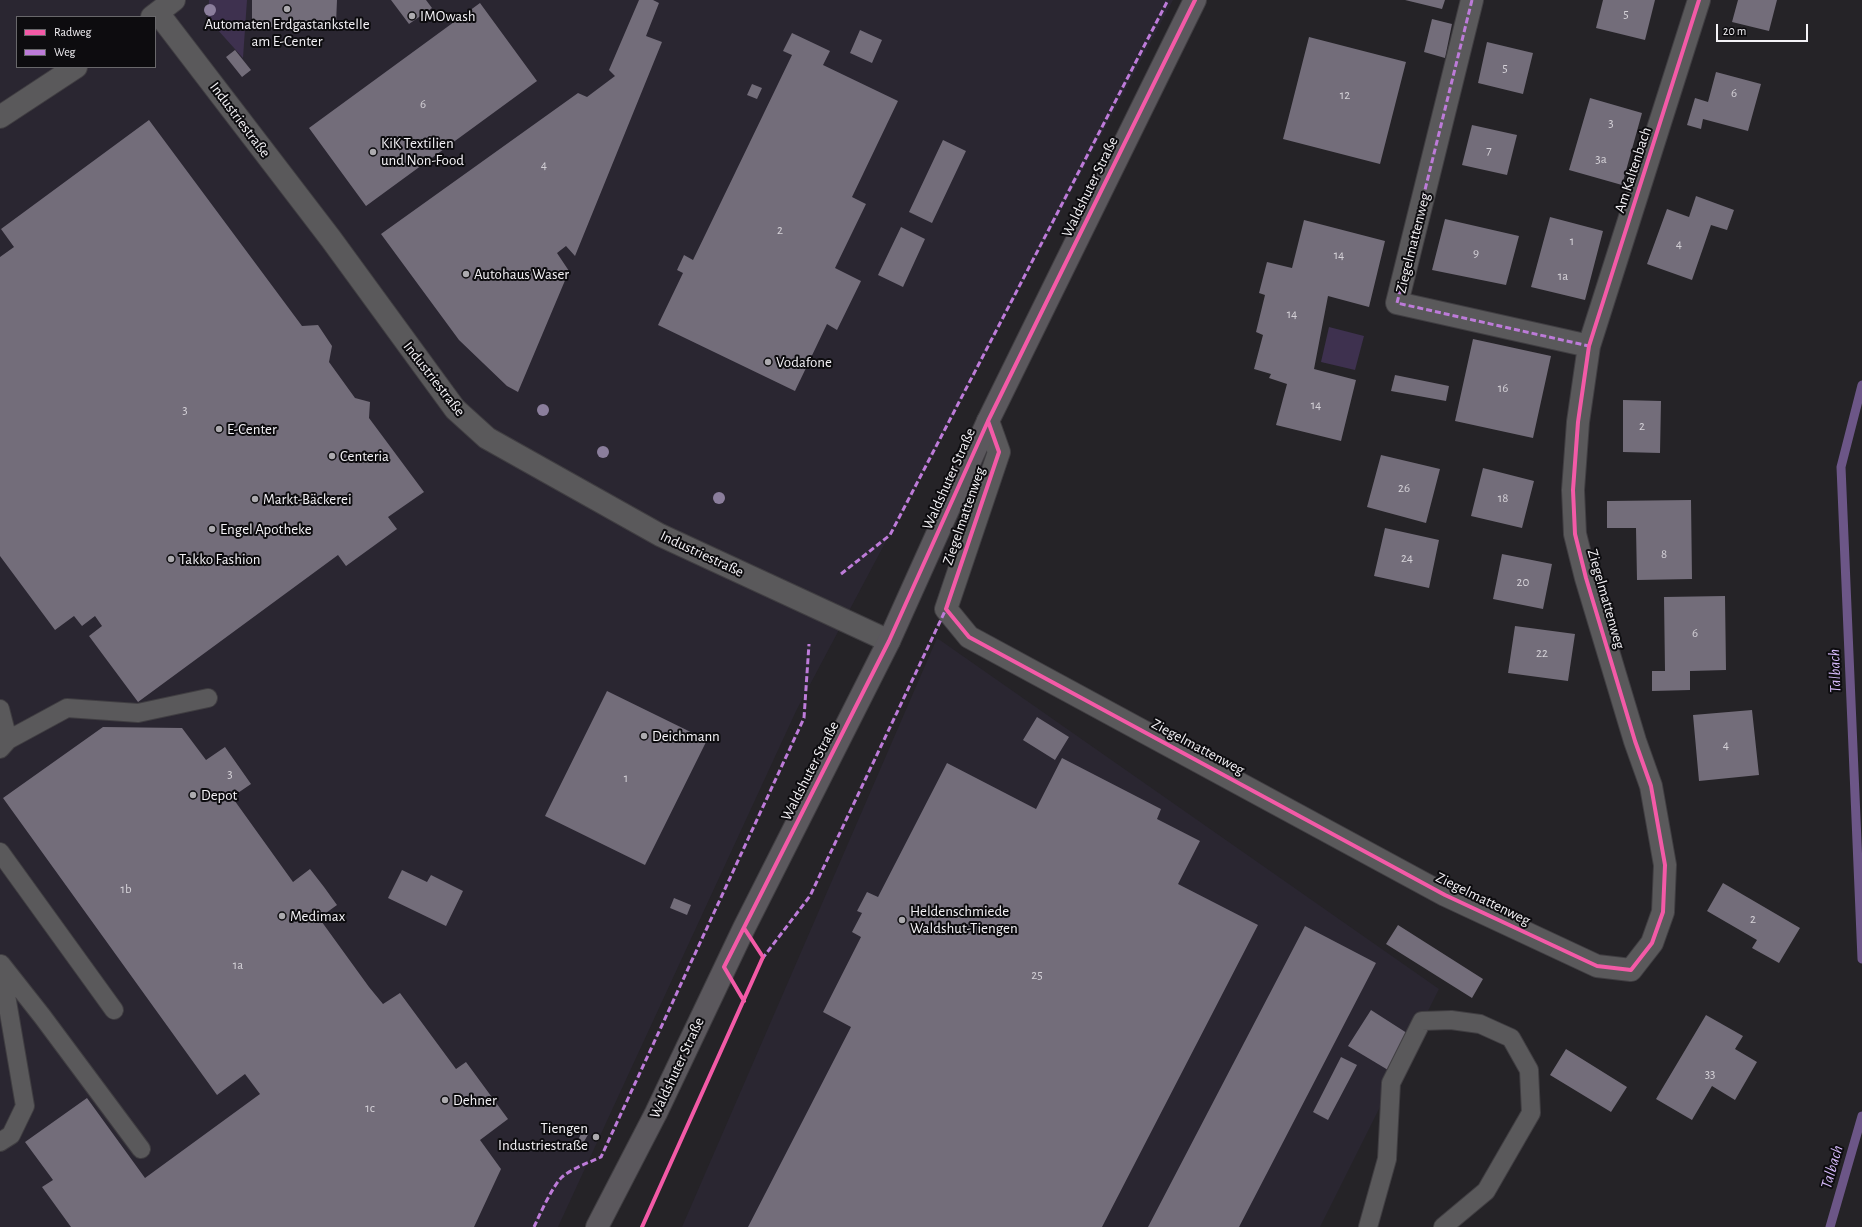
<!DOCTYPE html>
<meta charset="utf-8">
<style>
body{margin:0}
#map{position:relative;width:1862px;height:1227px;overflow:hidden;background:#252327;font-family:"Alegreya Sans",sans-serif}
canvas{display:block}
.legend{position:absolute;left:16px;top:16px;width:140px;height:52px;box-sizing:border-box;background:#0d0c0f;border:1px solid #69686b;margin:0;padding:5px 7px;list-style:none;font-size:12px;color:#f4f2f6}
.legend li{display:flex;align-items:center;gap:8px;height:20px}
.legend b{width:20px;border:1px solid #69686b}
.scale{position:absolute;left:1716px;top:24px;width:92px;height:18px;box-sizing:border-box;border:2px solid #f4f2f6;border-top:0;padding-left:5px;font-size:12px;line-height:14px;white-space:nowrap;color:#f4f2f6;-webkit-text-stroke:3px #0d0c0f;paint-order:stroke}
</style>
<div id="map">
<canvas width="1862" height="1227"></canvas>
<ul class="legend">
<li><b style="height:5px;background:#f35aa7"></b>Radweg</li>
<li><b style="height:5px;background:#bd7bd9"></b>Weg</li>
</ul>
<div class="scale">20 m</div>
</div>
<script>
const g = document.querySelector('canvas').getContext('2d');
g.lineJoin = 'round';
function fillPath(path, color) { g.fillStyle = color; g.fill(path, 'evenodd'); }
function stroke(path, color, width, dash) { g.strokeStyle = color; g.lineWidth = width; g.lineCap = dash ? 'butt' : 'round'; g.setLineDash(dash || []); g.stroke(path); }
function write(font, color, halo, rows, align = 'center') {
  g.font = font + ' "Alegreya Sans",sans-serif'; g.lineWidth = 4; g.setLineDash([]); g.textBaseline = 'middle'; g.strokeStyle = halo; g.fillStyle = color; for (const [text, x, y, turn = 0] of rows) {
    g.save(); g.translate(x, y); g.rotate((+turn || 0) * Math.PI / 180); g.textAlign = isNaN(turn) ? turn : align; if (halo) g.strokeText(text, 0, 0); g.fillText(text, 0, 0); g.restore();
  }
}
fillPath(new Path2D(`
 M0,0h1173l-376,709 -239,518h-558zM17,17h138v50h-138z
 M937,638l502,351 -119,238h-638z`), '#2a2631');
fillPath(new Path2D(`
 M209,0h38l-4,58 -35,-39z
 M1329,327l35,9 -9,34 -34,-8z`), '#3e314f');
stroke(new Path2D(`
 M1862,385l-21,82 21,492
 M1830,1227l32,-111`), '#6c5687', 9);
fillPath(new Path2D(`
 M252,0h85l-1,24h-17v4l-67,-1z
 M391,0h35l6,8 -23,16z
 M639,0h14l6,3 -13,33 16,6 -87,214 -9,-10 -9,7 12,18 -51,121 -11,-6 -48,-46 -78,-106 197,-141 9,4 28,-21 -6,-6z
 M1405,0h40l-3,9z
 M1603,0h52l-10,40 -49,-12z
 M1738,0h39l-8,31 -37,-9z
 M480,3l57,78 -171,125 -57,-78z
 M1432,19l20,5 -7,34 -21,-6z
 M860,30l22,10 -10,23 -22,-10z
 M792,33l38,18 -7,14 75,36 -46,96 14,7 -31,64 26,13 -24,49 -10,-6 -32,67 -137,-66 25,-52 -6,-3 7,-15 9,5 99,-205 -9,-4z
 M1309,37l97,25 -26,102 -97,-25z
 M1487,42l46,11 -10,41 -45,-11z
 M235,50l16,20 -9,7 -16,-20z
 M1716,72l45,12 -13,47 -45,-12 -2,10 -14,-4 8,-27 13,4z
 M752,84l10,4 -5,11 -10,-4z
 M1590,98l52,15 -20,72 -53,-15z
 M149,120l153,206 16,-1 14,21 -3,16 26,36 15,4 -1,16 55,74 -36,25 9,12 -51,37 -8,-11 -200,147 -49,-66 13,-10 -7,-10 -13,10 -8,-10 -19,14 -55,-74v-299l14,-10 -13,-18z
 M1472,125l45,10 -10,40 -45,-10z
 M943,140l23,11 -34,72 -23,-11z
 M1696,196l38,14 -7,20 -16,-5 -19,55 -45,-16 20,-55 22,8z
 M1550,217l53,14 -18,69 -54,-13z
 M1445,219l74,17 -13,49 -74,-15z
 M1304,220l81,21 -16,66 -41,-11 -14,73 42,11 -15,61 -65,-16 11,-41 -18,-6 2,-4 -17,-5 9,-34 -7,-3 9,-37 -6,-2 8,-31 25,6z
 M901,227l24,12 -22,48 -25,-12z
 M1473,339l78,17 -18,82 -78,-17z
 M1395,375l54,11 -3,15 -55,-10z
 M1623,400l38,1 -1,52 -37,-1z
 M1381,455l59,14 -14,54 -59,-16z
 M1483,468l51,13 -12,47 -51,-12z
 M1691,500l1,79 -55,1 -1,-52h-29v-27z
 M1385,528l54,12 -10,48 -55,-12z
 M1502,554l50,10 -9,45 -50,-10z
 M1725,596l1,74 -36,1v19l-38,1v-20h13l-1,-74z
 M1515,626l60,8 -7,47 -60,-8z
 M607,691l100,49 -62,125 -100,-49z
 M1752,710l7,65 -60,6 -6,-66z
 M1037,717l32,20 -14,23 -32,-20z
 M103,727l79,1 24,32 19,-13 26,37 -19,13 61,85 17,-13 14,18 13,18 -18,13 50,69 14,17 17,-11 56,76 10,-7 42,57 -28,21 21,29 -27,58h-403l-29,-40 11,-7 -28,-38 62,-44 58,80 115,-84 -15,-20 -28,21 -214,-297z
 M1062,758l99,51 -4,10 43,22 -22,43 80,41 -156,302h-354l103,-200 -28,-15 38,-75 -9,-5 10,-19 -5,-2 10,-19 11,5 69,-134 89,46z
 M402,870l25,12 4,-7 32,16 -17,35 -58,-28z
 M1723,883l77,45 -21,35 -27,-15 5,-8 -50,-29z
 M674,898l17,7 -4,10 -17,-7z
 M1398,925l85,54 -11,19 -86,-54z
 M1305,926l71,37 -137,264h-91z
 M1371,1010l39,25 -22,35 -40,-24z
 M1706,1015l37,21 -8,13 22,13 -22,38 -23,-14 -20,34 -36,-21z
 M1566,1049l61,38 -16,25 -61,-37z
 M1341,1057l16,8 -29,55 -15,-8z
 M583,1130l6,3 -10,17 -5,-2z`), '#736d7a');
const lane = new Path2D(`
 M0,709l8,31
 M0,749l8,-9 59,-32 71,5 70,-15
 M0,852l114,158
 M1,964l41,52 99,133
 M0,1142l11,-7 14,-29 -24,-140
 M1368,1227l19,-68 4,-76 31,-62 29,-1 29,4 31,14 18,32 2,43 -45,78 -43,36`);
const street = new Path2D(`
 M1472,0l-75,303 192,43
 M158,13l173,226 124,170 32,29 173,97 229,106
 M152,17l22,-17
 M0,117l76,-50
 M988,421l11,31 -53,157 23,28 476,258 152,71 34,4 21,-27 11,-31 2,-47 -14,-79 -16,-45 -49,-163 -11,-44 -2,-44 5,-68 11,-76 110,-346`);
const secondary = new Path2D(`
 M597,1227l59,-114 88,-185 145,-287 99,-220 207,-421`);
stroke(lane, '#403e42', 20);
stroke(street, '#403e42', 24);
stroke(secondary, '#403e42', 24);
stroke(lane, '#5a595b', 18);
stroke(street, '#5a595b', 22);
stroke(secondary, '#5b585d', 22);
stroke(new Path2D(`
 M1472,0l-75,303 192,43
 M841,574l49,-39 278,-535
 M762,959l48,-63 136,-287
 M534,1227c6,-13 18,-40 28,-50 11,-9 26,-14 39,-20l203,-439 5,-74`), '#bd7bd9', 3, [6, 3]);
stroke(new Path2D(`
 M988,421l11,31 -53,157 23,28 476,258 152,71 34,4 21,-27 11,-31 2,-47 -14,-79 -16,-45 -49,-163 -11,-44 -2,-44 5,-68 11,-76 110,-346
 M744,1001l-20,-34 165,-326 99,-220 207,-421
 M642,1227l121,-270 -19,-29`), '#f35aa7', 4);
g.fillStyle = '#8b7e9c';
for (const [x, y] of [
 [210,10],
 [543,410],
 [603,452],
 [719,498]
]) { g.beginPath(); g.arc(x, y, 6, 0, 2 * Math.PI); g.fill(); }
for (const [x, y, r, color] of [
 [287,9,4,"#acaaae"],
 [412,16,4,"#acaaae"],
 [373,152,4,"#acaaae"],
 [466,274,4,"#acaaae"],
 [768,362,4,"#acaaae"],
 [219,429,4,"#acaaae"],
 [332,456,4,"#acaaae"],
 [255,499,4,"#acaaae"],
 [212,529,4,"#acaaae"],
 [171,559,4,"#acaaae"],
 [644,736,4,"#acaaae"],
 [193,795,4,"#acaaae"],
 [282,916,4,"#acaaae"],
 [902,920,4,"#acaaae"],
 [445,1100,4,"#acaaae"],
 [596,1137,4,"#acaaae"]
]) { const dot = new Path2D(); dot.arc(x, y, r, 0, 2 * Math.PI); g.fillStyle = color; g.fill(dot); stroke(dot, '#0d0c0f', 1.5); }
write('13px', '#d4d1d7', null, [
 ["5",1626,14],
 ["5",1505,68],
 ["6",1734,93],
 ["12",1345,95],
 ["6",423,104],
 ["3",1611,123],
 ["7",1489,150],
 ["3a",1601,159],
 ["4",544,165],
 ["2",780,230],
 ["1",1572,241],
 ["4",1679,244],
 ["9",1476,253],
 ["14",1339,255],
 ["1a",1563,276],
 ["14",1292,314],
 ["16",1503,388],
 ["14",1316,405],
 ["3",185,410],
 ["2",1642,426],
 ["26",1404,488],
 ["18",1503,498],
 ["8",1664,554],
 ["24",1407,558],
 ["20",1523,582],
 ["6",1695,633],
 ["22",1542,653],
 ["4",1726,745],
 ["3",230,774],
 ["1",626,778],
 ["1b",126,889],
 ["2",1753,919],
 ["1a",238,965],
 ["25",1037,975],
 ["33",1710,1074],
 ["1c",370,1108]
]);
write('15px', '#f4f2f6', '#0d0c0f', [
 ["IMOwash",420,16],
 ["Automaten Erdgastankstelle",287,24,"center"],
 ["am E-Center",287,41,"center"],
 ["KiK Textilien",381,143],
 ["und Non-Food",381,160],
 ["Autohaus Waser",474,274],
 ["Vodafone",776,362],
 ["E-Center",227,429],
 ["Centeria",340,456],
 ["Markt-Bäckerei",263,499],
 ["Engel Apotheke",220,529],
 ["Takko Fashion",179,559],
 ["Deichmann",652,736],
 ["Depot",201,795],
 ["Heldenschmiede",910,911],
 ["Waldshut-Tiengen",910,928],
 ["Medimax",290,916],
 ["Dehner",453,1100],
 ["Tiengen",588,1128,"right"],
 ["Industriestraße",588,1145,"right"]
], 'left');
write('15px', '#f4f2f6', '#0d0c0f', [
 ["Industriestraße",240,120,53],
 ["Am Kaltenbach",1633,170,-72],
 ["Waldshuter Straße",1090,187,-64],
 ["Ziegelmattenweg",1413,243,-76],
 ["Industriestraße",434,379,52],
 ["Waldshuter Straße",949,479,-66],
 ["Ziegelmattenweg",964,516,-71],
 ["Industriestraße",702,554,25],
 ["Ziegelmattenweg",1606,599,74],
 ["Ziegelmattenweg",1198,747,28],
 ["Waldshuter Straße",810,771,-63],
 ["Ziegelmattenweg",1483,899,26],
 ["Waldshuter Straße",677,1068,-65]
]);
write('italic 16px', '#d7bbfc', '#0d0c0f', [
 ["Talbach",1835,671,-92],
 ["Talbach",1832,1167,-74]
]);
</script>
